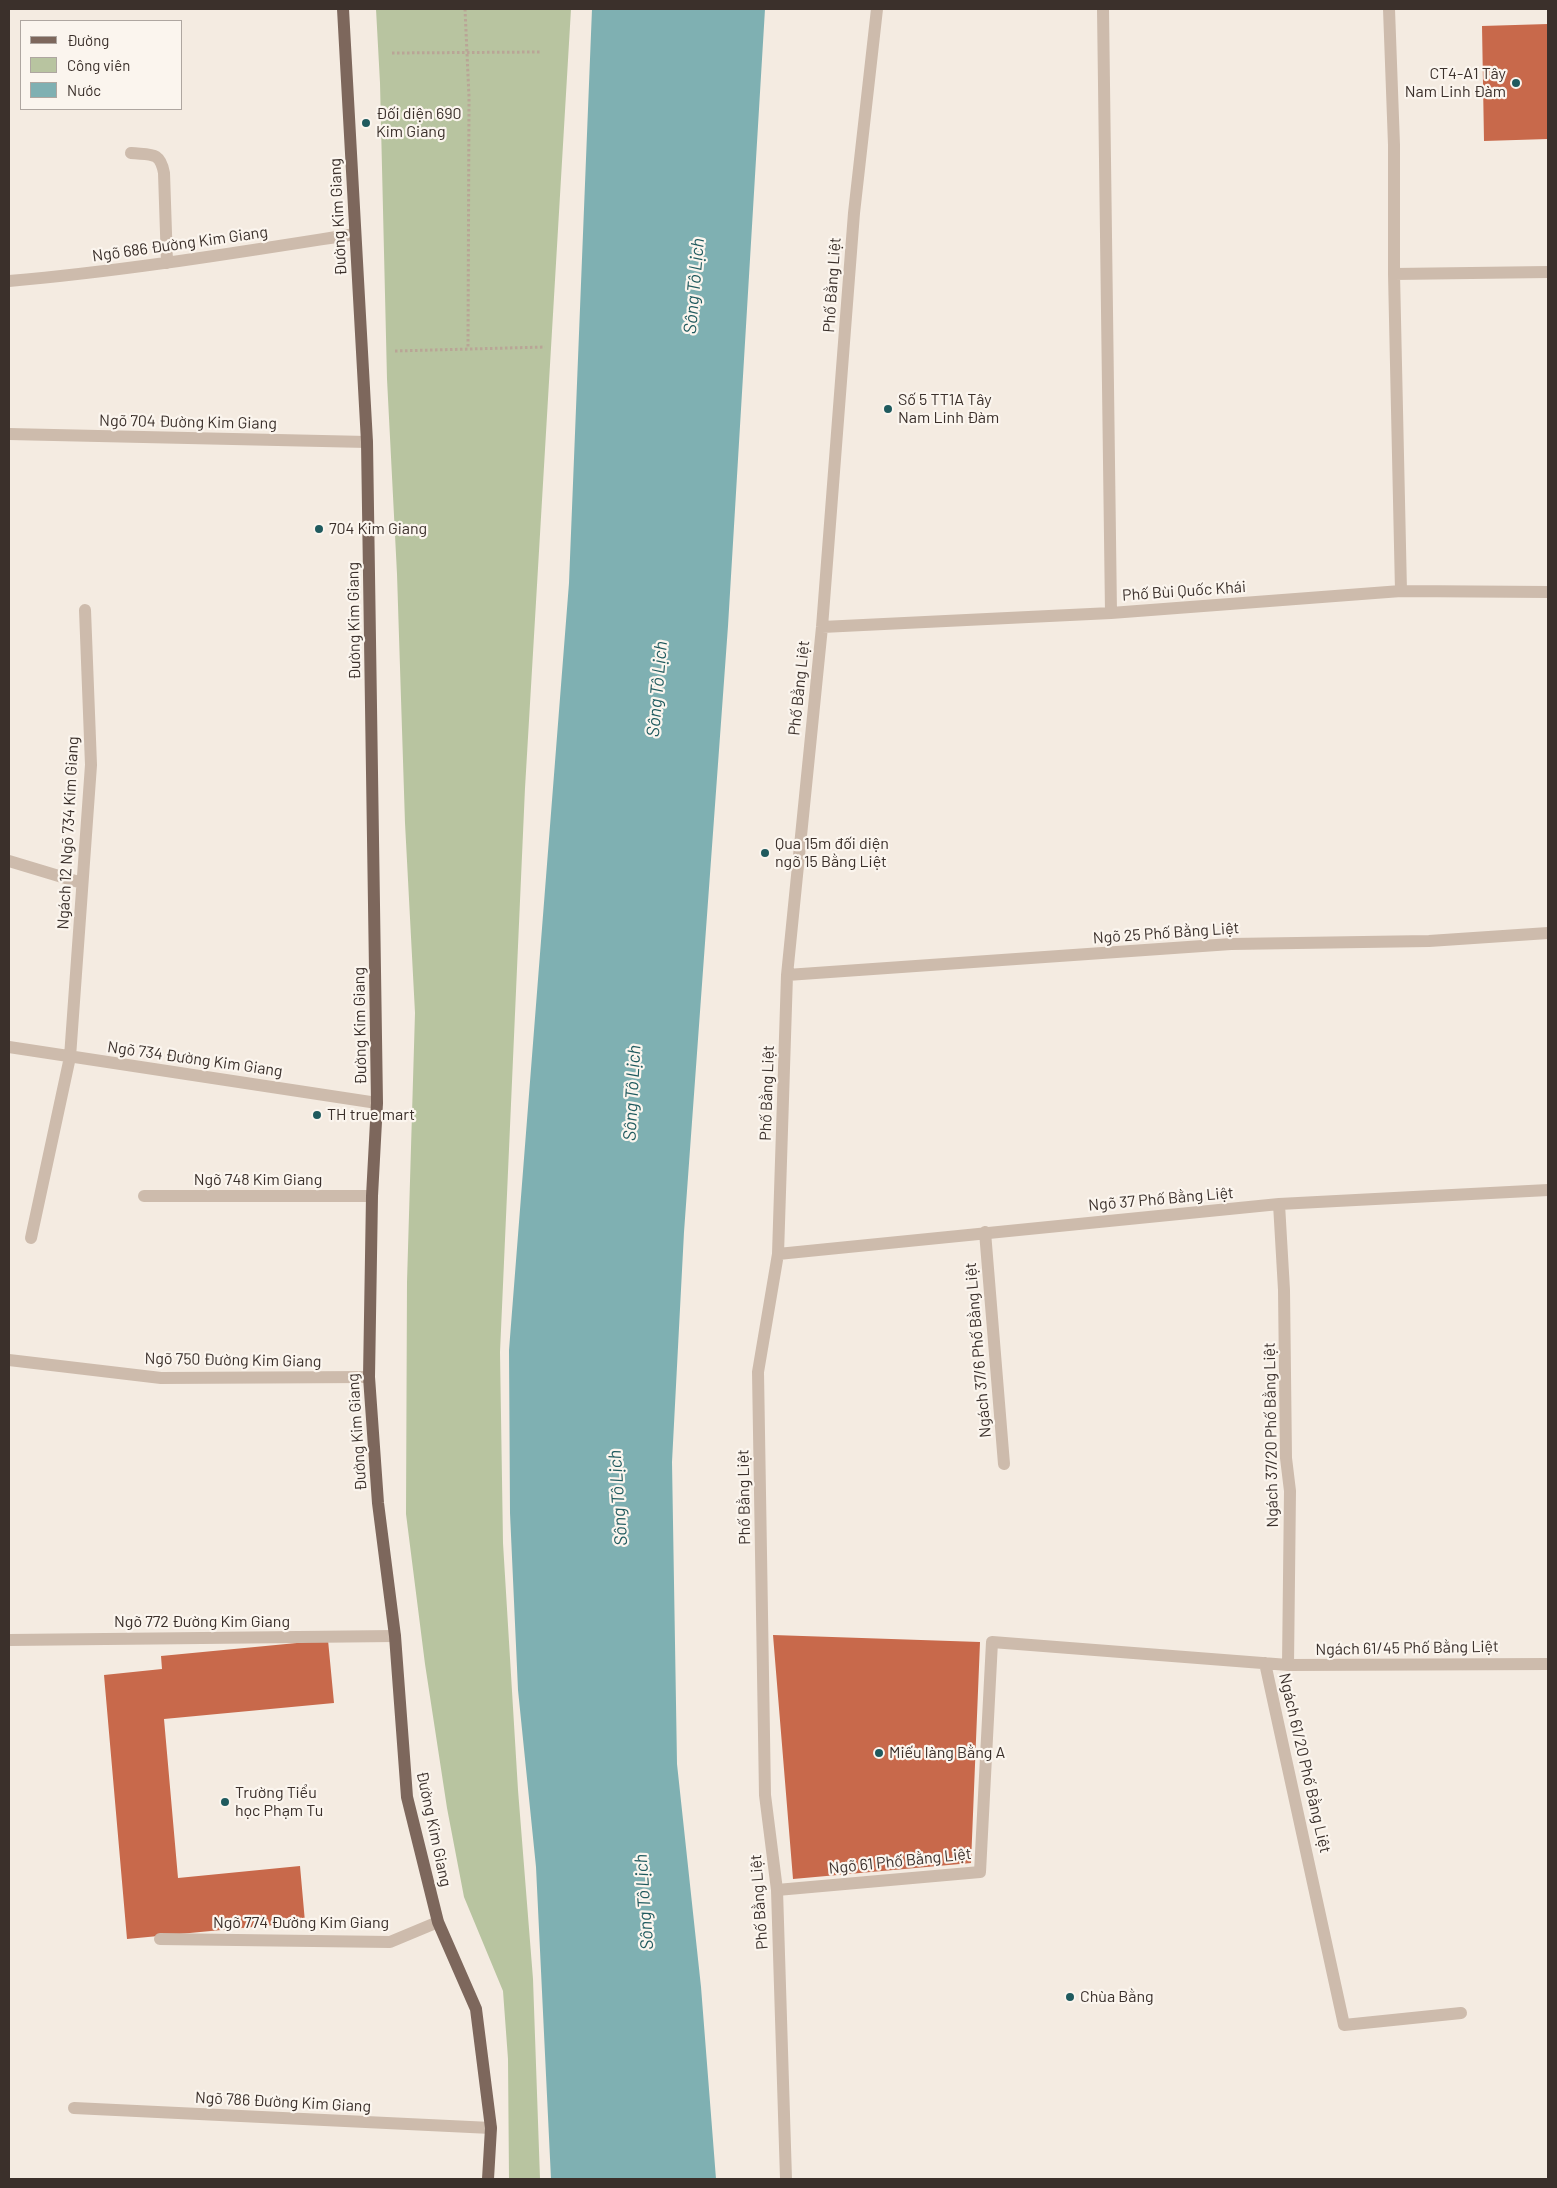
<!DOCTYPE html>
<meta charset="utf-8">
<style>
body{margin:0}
#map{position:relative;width:1557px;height:2188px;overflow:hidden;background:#f4ebe1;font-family:Barlow,sans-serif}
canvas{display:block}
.frame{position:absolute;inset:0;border:10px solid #3b302b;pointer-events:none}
.legend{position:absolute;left:20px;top:20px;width:162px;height:90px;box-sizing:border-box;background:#fbf5ee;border:1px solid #aea6a0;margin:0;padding:6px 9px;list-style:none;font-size:15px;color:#3b302b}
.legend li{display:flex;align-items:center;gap:10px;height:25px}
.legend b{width:25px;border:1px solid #aea6a0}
</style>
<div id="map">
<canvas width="1557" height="2188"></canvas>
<div class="frame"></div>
<ul class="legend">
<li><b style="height:6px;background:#7d675c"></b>Đường</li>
<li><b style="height:14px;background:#b8c4a0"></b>Công viên</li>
<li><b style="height:14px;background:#7fb0b2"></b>Nước</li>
</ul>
</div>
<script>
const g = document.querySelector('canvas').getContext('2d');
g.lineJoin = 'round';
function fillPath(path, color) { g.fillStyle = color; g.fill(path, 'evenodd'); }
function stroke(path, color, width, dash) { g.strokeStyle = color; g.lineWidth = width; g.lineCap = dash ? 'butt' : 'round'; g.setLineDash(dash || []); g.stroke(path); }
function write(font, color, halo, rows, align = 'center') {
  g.font = font + ' Barlow,sans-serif'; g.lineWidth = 4.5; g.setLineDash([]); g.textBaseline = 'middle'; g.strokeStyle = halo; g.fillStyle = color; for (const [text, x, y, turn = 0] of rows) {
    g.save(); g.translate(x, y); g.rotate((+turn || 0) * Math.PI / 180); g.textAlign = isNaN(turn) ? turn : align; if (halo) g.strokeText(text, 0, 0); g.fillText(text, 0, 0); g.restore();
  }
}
fillPath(new Path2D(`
 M376,9h195l-46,779 -25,564 3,191 15,247 15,189 7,200h-31l-1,-120 -5,-68 -39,-94 -17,-89 -22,-144 -19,-150 1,-232 8,-269 -10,-190 -8,-249 -10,-195 -7,-296z`), '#b8c4a0');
fillPath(new Path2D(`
 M592,9h173l-37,617 -44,606 -12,230 5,302 24,223 15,192h-165l-15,-312 -18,-177 -8,-177 -1,-163 60,-767z`), '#7fb0b2');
fillPath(new Path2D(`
 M1548,24v115l-64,2 -2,-115z
 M773,1635l207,7 -9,221 -178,16z
 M328,1640l6,63 -170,16 14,159 122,-12 5,56 -178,17 -23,-264 58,-6 -1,-13z`), '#c8694b');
stroke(new Path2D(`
 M465,9l4,88 -1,251
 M392,53l148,-1
 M395,351l150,-4`), '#b9a596', 3, [2.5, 2.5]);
stroke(new Path2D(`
 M1103,9l8,604
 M1389,9l5,136v129l7,317
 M131,153c20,2 29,-2 33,20l3,90
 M1394,274l154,-2
 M9,281c116,-10 231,-29 346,-47
 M9,434l358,8
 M822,627l289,-14 290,-22 147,1
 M9,861l73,22
 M787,975l444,-31 198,-3 119,-8
 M9,1047l368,56
 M144,1196h228
 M1279,1204l5,86 2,168 4,33 -2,174
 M985,1232l19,232
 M31,1238l39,-181 21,-292 -6,-155
 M778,1254l501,-50 269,-14
 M9,1360l152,18 208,-1
 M9,1640l386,-4
 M1265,1663l79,362 117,-12
 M777,1890l203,-18 12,-230 296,23 260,-1
 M160,1939l230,3 48,-20
 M74,2108l417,20
 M786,2179l-9,-289 -12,-95 -7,-423 20,-118 9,-279 35,-348 32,-414 23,-204`), '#cdbbac', 12);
stroke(new Path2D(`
 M343,9l24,433 10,661 -5,93 -3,181 9,126 17,133 12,161 31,125 38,87 15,119 -3,51`), '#7d675c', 12);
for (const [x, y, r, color] of [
 [1516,83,5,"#1f5a5e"],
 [366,123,5,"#1f5a5e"],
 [888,409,5,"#1f5a5e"],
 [319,529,5,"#1f5a5e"],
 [765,853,5,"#1f5a5e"],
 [317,1115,5,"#1f5a5e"],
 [879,1753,5,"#1f5a5e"],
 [225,1802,5,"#1f5a5e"],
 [1070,1997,5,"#1f5a5e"]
]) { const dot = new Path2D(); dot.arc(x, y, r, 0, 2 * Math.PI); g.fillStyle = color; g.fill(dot); stroke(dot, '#fbf5ee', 2); }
write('16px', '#3b302b', '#fbf5ee', [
 ["CT4-A1 Tây",1506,74,"right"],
 ["Nam Linh Đàm",1506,92,"right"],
 ["Đối diện 690",376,114],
 ["Kim Giang",376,132],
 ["Số 5 TT1A Tây",898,400],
 ["Nam Linh Đàm",898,418],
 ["704 Kim Giang",329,529],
 ["Qua 15m đối diện",775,844],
 ["ngõ 15 Bằng Liệt",775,862],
 ["TH true mart",327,1115],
 ["Miếu làng Bằng A",889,1753],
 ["Trường Tiểu",235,1793],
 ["học Phạm Tu",235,1811],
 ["Chùa Bằng",1080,1997]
], 'left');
write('16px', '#3b302b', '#fbf5ee', [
 ["Đường Kim Giang",338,217,-93],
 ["Ngõ 686 Đường Kim Giang",180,244,-8],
 ["Phố Bằng Liệt",832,285,-86],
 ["Ngõ 704 Đường Kim Giang",188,422,1],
 ["Phố Bùi Quốc Khái",1184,591,-4],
 ["Đường Kim Giang",354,621,-91],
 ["Phố Bằng Liệt",799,688,-84],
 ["Ngách 12 Ngõ 734 Kim Giang",68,833,-87],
 ["Ngõ 25 Phố Bằng Liệt",1166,933,-4],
 ["Đường Kim Giang",360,1026,-91],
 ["Ngõ 734 Đường Kim Giang",195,1059,8],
 ["Phố Bằng Liệt",767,1093,-88],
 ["Ngõ 748 Kim Giang",258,1180],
 ["Ngõ 37 Phố Bằng Liệt",1161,1199,-5],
 ["Ngách 37/6 Phố Bằng Liệt",978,1350,-95],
 ["Ngõ 750 Đường Kim Giang",233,1360,1],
 ["Đường Kim Giang",357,1432,-94],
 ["Ngách 37/20 Phố Bằng Liệt",1271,1435,-91],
 ["Phố Bằng Liệt",744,1497,-91],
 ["Ngõ 772 Đường Kim Giang",202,1622],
 ["Ngách 61/45 Phố Bằng Liệt",1407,1648,-1],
 ["Ngách 61/20 Phố Bằng Liệt",1305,1763,77],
 ["Đường Kim Giang",434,1829,78],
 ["Ngõ 61 Phố Bằng Liệt",900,1861,-6],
 ["Phố Bằng Liệt",759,1902,-94],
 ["Ngõ 774 Đường Kim Giang",301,1923],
 ["Ngõ 786 Đường Kim Giang",283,2102,3]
]);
write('italic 18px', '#1f5a5e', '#fbf5ee', [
 ["Sông Tô Lịch",694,286,-85],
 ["Sông Tô Lịch",657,689,-85],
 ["Sông Tô Lịch",632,1093,-87],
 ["Sông Tô Lịch",618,1498,-94],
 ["Sông Tô Lịch",644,1902,-94]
]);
</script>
